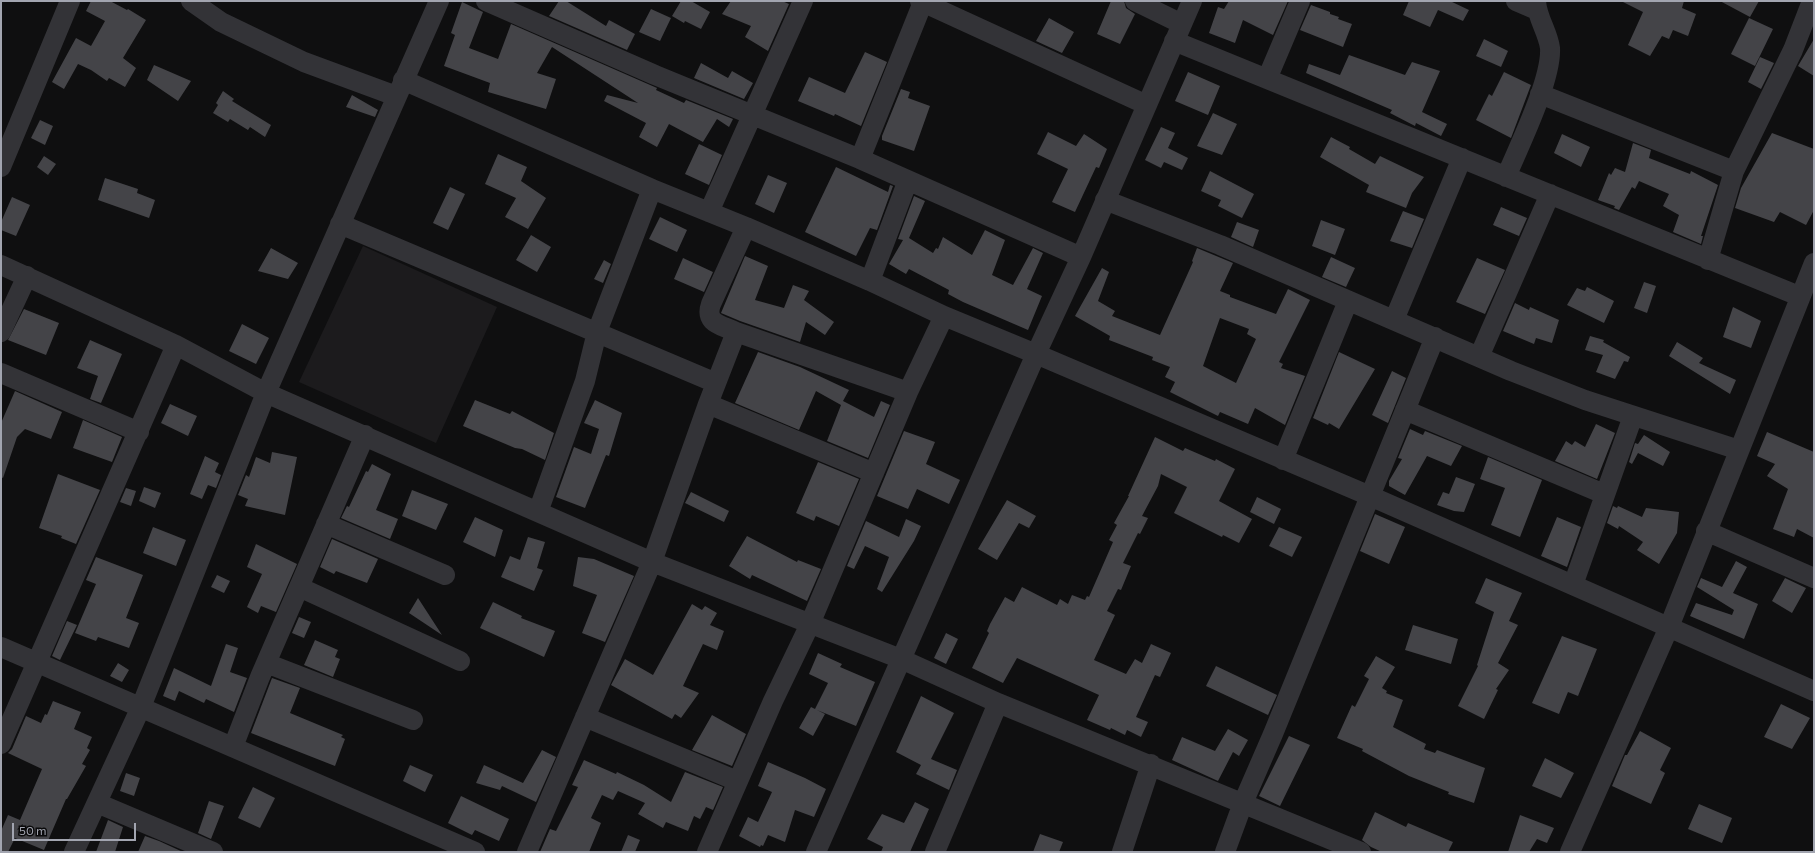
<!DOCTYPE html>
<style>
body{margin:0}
#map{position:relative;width:1815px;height:853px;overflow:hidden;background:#0f0f10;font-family:Commissioner,sans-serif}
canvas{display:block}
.frame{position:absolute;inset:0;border:2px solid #a2a5b0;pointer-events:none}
.scale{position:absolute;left:12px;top:823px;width:124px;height:18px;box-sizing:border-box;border:2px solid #a2a5b0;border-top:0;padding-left:5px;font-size:12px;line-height:14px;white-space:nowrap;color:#a2a5b0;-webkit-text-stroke:3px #0a0a0b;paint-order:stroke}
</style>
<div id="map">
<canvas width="1815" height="853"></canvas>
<div class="frame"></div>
<div class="scale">50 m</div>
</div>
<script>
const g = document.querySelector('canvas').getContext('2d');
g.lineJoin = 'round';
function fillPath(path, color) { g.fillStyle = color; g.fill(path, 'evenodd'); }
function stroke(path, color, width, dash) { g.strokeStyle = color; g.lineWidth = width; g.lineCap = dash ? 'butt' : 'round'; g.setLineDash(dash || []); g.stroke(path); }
fillPath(new Path2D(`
 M363,246l134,61 -61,136 -137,-61z`), '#1c1b1d');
fillPath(new Path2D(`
 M91,1h19l17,9 1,-1 18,11 -23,38 13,10 -11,19 -16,-9 -2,3 -16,-11 -13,-6 -14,25 -12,-7 24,-44 15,8 14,-25 -19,-10z
 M559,1h7l40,25 3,-6 26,14 -8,16 -78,-34z
 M681,1h10l19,11 -9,17 -16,-8 -1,2 -12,-7z
 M731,1h51l7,3 -21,47 -23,-14 6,-11 -29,-12z
 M1111,1h13l2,7 9,6 -15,30 -23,-10z
 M1229,1h59l-15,34 -30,-15 -8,23 -26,-10 9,-26 6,2z
 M1409,1h41l19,9 -6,11 -25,-11 -8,17 -27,-12z
 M1621,1h63l-2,7 14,6 -8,22 -15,-6 -4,9 -7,-3 -12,20 -22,-11 15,-33z
 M1720,1h39l-9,16z
 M462,2l21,10 -14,36 29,11 13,-35 146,64 -1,2 28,13 2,-3 47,19 -4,8 -12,-8 -14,23 -34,-18 -12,23 -18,-10 7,-14 -42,-22 3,-6 31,8 -86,-56 -15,26 19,6 -10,30 -58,-17 2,-9 -46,-17 11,-31 -4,-2z
 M1311,5l19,7v2l9,3 -1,2 14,5 -9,23 -43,-17z
 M651,9l20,9 -11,23 -21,-9z
 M1049,18l25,14 -12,21 -26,-12z
 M1749,18l24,11 -18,37 -24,-12z
 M1484,39l24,12 -7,16 -25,-11z
 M1814,39v37l-16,-10z
 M865,52l22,10 -26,64 -26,-12 -1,2 -36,-15 11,-24 36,16z
 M1349,55l56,20 7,-13 28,9 -18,41 25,12 -6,12 -25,-13 -1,3 -25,-13 2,-3 -86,-37 3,-9 31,11z
 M1760,57l14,6 -13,26 -13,-7z
 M701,63l27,15 4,-7 21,12 -9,16 -50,-21z
 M154,65l37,16 -13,20 -31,-21z
 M1188,72l32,14 -12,29 -33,-14z
 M1504,72l27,13 -20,53 -35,-18 13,-26 3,2z
 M901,89l9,3 -2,6 22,8 -16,45 -32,-11v-4z
 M223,91l11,8 -2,2 39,24 -6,12 -15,-10 -2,3 -18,-11 -2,3 -15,-9 5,-8 -2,-2z
 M352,95l26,15 -3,7 -29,-10z
 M1213,113l24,11 -15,31 -25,-9z
 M40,120l13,6 -8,19 -14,-7z
 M1161,127l14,6 -7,15 20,10 -6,12 -18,-8 -3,6 -16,-8z
 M1048,132l28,14 8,-12 23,15 -8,19 -3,-1 -21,45 -23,-10 16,-33 -31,-15z
 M1772,133l42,16v61l-8,15 -26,-13 -6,10 -39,-14 6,-20z
 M1562,134l28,13 -9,20 -27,-14z
 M1331,137l19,10 -1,2 26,15 5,-8 44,21 -12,16 -6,15 -40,-16 3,-7 -49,-28z
 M1633,143l18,7 -2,8 41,16 1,-3 27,14 -17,51h2l-2,8 -28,-12 6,-17 -16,-9 6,-12 -30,-13 -4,8 -3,-2 -13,23 -5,-2 1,-2 -17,-6 11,-27 2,2 4,-7 10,4z
 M699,144l23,11 -13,30 -24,-11z
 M498,154l29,13 -6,14 25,17 -18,31 -23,-12 11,-19 -31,-14z
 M44,156l12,8 -8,11 -11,-8z
 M836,167l52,25 2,-7 3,1 -16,44 -7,-2 -14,28 -51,-24z
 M1210,171l44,23 -12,24 -24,-12 3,-6 -20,-9z
 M768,175l19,8 -13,30 -19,-9z
 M105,178l33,11 -1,4 18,7 -6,18 -51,-18z
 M450,187l15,7 -17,36 -15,-7z
 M914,196l11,5 -16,37 24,15 3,-5 2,1 5,-12 29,18 13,-25 20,10 -13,35 21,10 20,-37 10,5 -16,36 15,7 -14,34 -65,-28 -15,-8 1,-4 -40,-21 -3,5 -17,-10 14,-24 -5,-1z
 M12,197l18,8 -14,31 -15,-6v-8z
 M1501,207l26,11 -8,18 -26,-11z
 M1403,211l21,8 -12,29 -22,-7z
 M660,217l27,13 -10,22 -28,-13z
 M1321,220l24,9 -10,26 -23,-9z
 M1237,222l22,8 -6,17 -22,-10z
 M531,235l20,12 -14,25 -21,-12z
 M271,248l27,15 -10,16 -30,-8z
 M1197,248l36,15 -13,28 10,4v2l46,17 12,-25 22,11 -31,62 4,2 -2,4 24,8 -20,49 -30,-17 -7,16 -28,-12 -2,4 -48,-24 5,-10 -10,-5 5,-10 -18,-7 1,-3 -44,-17 1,-4 -35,-20 27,-48 7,4 -11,29 17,10 -3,5 48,19 33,-73 -1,-1zM1220,318l29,11 -2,5 9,5 -20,44 -33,-17z
 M745,256l23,10 -13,34 29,8 9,-23 16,6 -5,9 30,22 -9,13 -19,-13 -6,20 -60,-21 -19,-8z
 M1331,257l24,11 -9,19 -24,-10z
 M683,258l30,14 -9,20 -30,-13z
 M1477,258l28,12 -20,44 -29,-12z
 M604,260l7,4 -8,19 -9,-4z
 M1644,282l12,4 -9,27 -13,-5z
 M1587,287l27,14 -10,22 -37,-18 10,-17 8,3z
 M1515,303l14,7 1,-3 29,13 -7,23 -16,-5 -2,6 -31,-13z
 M1733,307l28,14 -10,27 -28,-11z
 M24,309l35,14 -13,32 -38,-15z
 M242,324l27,14 -13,26 -27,-13z
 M1590,336l14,4 -1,2 27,15 -2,5 -4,-1 -9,18 -19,-7 7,-17 -18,-5z
 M90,340l32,14 -21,49 -11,-4 8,-23 -21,-8z
 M1677,342l26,16 -4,5 37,17 -6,14 -61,-38z
 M758,352l42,15 49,23 -6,11 31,16 7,-16 9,4 -22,53 -41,-17 14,-36 -25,-14 -17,39 -64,-27z
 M1339,352l36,17 -36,60 -10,-6 -1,2 -15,-7z
 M1392,371l14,7 -18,45 -16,-8z
 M15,391l47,21 -11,27 -26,-10 -8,8 -14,41 -2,-1v-54z
 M475,400l35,14 2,-3 42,22 -9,27 -23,-11 -7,-1 -52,-22z
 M595,400l27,13 -13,43 -3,-1 -21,53 -29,-11 18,-50 17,7 8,-25 -15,-6z
 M170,404l27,12 -9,20 -27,-13z
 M83,420l39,17 -10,25 -39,-14z
 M1596,424l19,9 -18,46 -42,-18 11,-20 6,4 3,-4 10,6z
 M1410,429l13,6 2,-4 37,15 -11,20 -24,-10 -22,39 -16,-9v-5l13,-22 -4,-1z
 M904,431l31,11 -9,22 34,16 -11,24 -32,-15 -9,20 -31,-13z
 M1767,432l47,20v86l-17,-9 -3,8 -21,-8 15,-40 -21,-13 8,-12 -18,-8z
 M1644,435l26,17 -7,14 -25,-13 -6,11 -3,-2 6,-19 3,1z
 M1155,437l28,14 2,-3 30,13 1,-2 19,10 -16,32 33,18 -13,24 -16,-8 -1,2 -48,-24 13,-26 -26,-13 -3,12 -16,30 6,2 -8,16 -2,-1 -15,30 8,3 -10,24 -3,-1 -11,22 8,4 -21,45 32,14 9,-15 7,4 9,-19 20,9 -11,24 -5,-2 -19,42 12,5 -7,15 -14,-7 -2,5 -14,-7 -1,2 -23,-10 12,-25 -82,-37 -14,25 -31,-15 17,-35 -2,-2 3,-7 15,-27 9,5 8,-15 35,18 3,-6 8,5 4,-9 13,5 2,-4 2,1 24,-55 -4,-2 8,-15 -3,-2 15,-27h-1z
 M272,452l25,5 -12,58 -40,-9 3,-7 -10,-4 8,-20 3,2 7,-20 14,6z
 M205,456l14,7 -4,9 6,3 -5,13 -8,-3 -6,14 -12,-5z
 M1488,457l54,23 -22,57 -29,-12 14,-37 -25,-9z
 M818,462l41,17 -20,47 -23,-10 -2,5 -18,-8z
 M372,464l19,10 -15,36 22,9 -8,20 -49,-21 6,-12 2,1 17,-36 2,1z
 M58,474l42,16 -24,54 -15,-6 1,-2 -23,-8z
 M1456,477l19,7 -11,28 -10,-1 -17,-6 6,-13 6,2z
 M144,487l17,6 -6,15 -16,-7z
 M126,488l10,3 -5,15 -11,-4z
 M412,490l36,14 -12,26 -34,-14z
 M691,492l38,19 -5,11 -39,-19z
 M1257,497l24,12 -7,15 -24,-12z
 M1007,500l29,16 -7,12 -10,-5 -22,37 -19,-11z
 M1613,506l4,2 1,-2 24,11 4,-9 33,4 -2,21 -18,31 -22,-14 6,-8 -24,-16 -1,3 -11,-6z
 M1375,514l30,13 -16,37 -29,-13z
 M475,517l28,13 -8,27 -32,-15z
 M1557,517l24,10 -14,40 -26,-11z
 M906,519l15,7 -7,15 -32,51 -5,-3 12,-32 -24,-11 -11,23 -7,-3 19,-45 33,16z
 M153,527l33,13 -10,26 -33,-13z
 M1279,527l23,10 -10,20 -23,-11z
 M747,536l50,26 1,-2 23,9 -14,32 -55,-26 -2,4 -21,-13z
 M528,537l17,5 -8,26 6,2 -9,21 -33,-14 9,-21 10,4z
 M332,539l46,20 -11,24 -31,-12 -2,3 -14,-7z
 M256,544l41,20 -21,48 -15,-6 -3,7 -11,-6 15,-33 -15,-7z
 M96,557l47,18 -17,43 13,5 -10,25 -31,-11 -2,4 -21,-8 21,-49 -10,-4z
 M578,557l16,2 40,17 -29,66 -23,-9 15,-38 -24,-9z
 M1736,561l11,6 -14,26 25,11 -14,35 -54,-23 6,-13 36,12 2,-5 -37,-23 4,-9 21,9z
 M217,575l13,6 -6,12 -13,-6z
 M1486,578l36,15 -13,28 9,4 -20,38 11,7 -13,19 2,1 -14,29 -26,-13 20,-40 -1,-1 17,-53 -19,-9z
 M1785,578l21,10 -14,25 -20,-12z
 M418,598l24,37 -33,-22z
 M493,602l29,14 -1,2 34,13 -11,26 -64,-29z
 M692,604l10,6 3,-4 12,7 -7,12 14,6 -7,19 -14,-6 -20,42 16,7 -18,25 -6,-4 -3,5 -61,-34 14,-26 28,16z
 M299,617l12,5 -7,16 -12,-5z
 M67,621l10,4 -17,35 -8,-4z
 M1413,625l45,14 -7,25 -46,-14z
 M946,633l12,6 -12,25 -12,-6z
 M1562,636l35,13 -19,47 -10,-4 -9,22 -27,-11z
 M315,640l23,10 -3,7 5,2 -7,18 -29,-12z
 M226,644l12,4 -8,24 17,6 -13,34 -28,-13 -2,4 -25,-12 -4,10 -12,-5 11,-28 37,18z
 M818,653l24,11 -2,3 35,15 -19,44 -39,-16 8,4 -12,22 -14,-8 12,-21 4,2 13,-26 -19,-9z
 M1376,656l19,11 -13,21 5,3 -1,2 17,7 -10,27 33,17 -2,5 11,4 2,-3 48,18 -11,35 -26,-9 1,-2 -40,-16 -47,-25 1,-2 -26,-11 15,-33 3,2 14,-28 -5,-3z
 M118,663l11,7 -7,12 -12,-6z
 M1216,666l61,29 -9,20 -62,-29z
 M272,678l28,10 -10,25 53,22 -2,2 4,2 -10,27 -84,-33z
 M921,696l33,17 -23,46 26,11 -8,20 -33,-16 5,-9 -25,-13z
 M53,701l28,11 -7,17 18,8 -5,11 3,2 -8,14 4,2 -19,33h-1l-22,51 -29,-12 -7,14h-7v-21l7,-16 12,5 22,-51 -34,-16 4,-4 14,-33 15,7 4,-9 2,1z
 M1781,704l29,14 -18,31 -28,-12z
 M712,715l34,19 -14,32 -40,-16z
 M1228,729l20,11 -9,16 -6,-4 -15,29 -46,-21 10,-23 33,14z
 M1640,731l31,17 -11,22 5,3 -14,31 -39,-18 13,-31h2z
 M1289,736l21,9 -30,61 -21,-10z
 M542,750l14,7 -20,45 -34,-16 -2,4 -24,-7 8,-18 39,18z
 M1545,758l29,15 -13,25 -29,-12z
 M584,760l32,14 1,-2 27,13 27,17 14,-30 38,15 -10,23 -7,-3 -6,12 -6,-3 -6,15 -22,-9 -3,6 -25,-14 7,-11 -27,-12 -5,9 -11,-5 -11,23 10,5 -12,29h-49l10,-23 6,2 22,-44 -6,-2z
 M768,762l37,16 21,11 -12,28 -19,-7 -10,32 -17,-7 -5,11 -2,-1 -1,2 -21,-11 9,-19 10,5 14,-30 -14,-6z
 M410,765l23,10 -8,17 -22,-11z
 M126,773l14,5 -6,18 -14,-5z
 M253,787l22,11 -15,30 -22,-10z
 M461,796l48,23 -10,22 -24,-11 -3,5 -24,-12z
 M209,801l15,5 -13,33 -13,-6z
 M915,802l14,7 -19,43h-29l2,-5 -16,-8 15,-25 22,9z
 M1699,804l33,14 -10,25 -34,-14z
 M1375,812l31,15 2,-4 45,19 -5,10h-66l-11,-5 -9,-7z
 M1520,815l34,13 -7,15 -10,-4 -8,13h-21z
 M108,820l15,7 -8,25h-19z
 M1040,834l23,8 -4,10h-26z
 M628,835l12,5 -5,12h-14z
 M145,836l14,5 24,11h-45z`), '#444448');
stroke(new Path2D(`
 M191,1l30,21 83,40 92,34
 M486,1l169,74 205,84 221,98
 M920,1l227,104
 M1135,1l47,23
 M1516,1l21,9
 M1174,41l625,255
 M1267,79l33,-78
 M403,80l249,109 94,38 124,54 74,35 92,38 334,142 444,195
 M1540,94l194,77 -26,89
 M860,159l63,-157
 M1,167l69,-166
 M1734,171l59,-121 19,-49
 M1506,177c13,-31 46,-98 44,-129 -2,-16 -13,-30 -14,-47
 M1105,200l115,45 291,126 74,29 154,50
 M709,212l94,-211
 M340,224l376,159
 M746,227l-35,77c-7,20 11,21 25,28l172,60
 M1,265l175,80 90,48 386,169 249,97 97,44 363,149
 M870,281l38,-101
 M1394,320l68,-162
 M1,332l26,-56
 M1479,357l71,-163
 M1,373l138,59
 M708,404l166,69
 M1405,410l199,84
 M1283,460l65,-159
 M538,512l47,-131 12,-49 55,-143
 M326,524l119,51
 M1706,531l108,47
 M1573,585l60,-169
 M299,587l161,74
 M1,647l474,205
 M266,663l147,57
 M585,717l152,64
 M1,744l175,-399
 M233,747l27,-70 105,-242
 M97,803l116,49
 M74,852l67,-145 125,-314 173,-392
 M527,852l125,-290 56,-158 28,-72
 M707,852l66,-151 37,-77 98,-232 36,-76
 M816,852l220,-498 45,-97 111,-256
 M935,852l63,-149
 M1122,852l29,-88
 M1225,852l18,-49 30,-69 162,-397
 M1570,852l99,-225 145,-364`), '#333337', 20);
</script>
